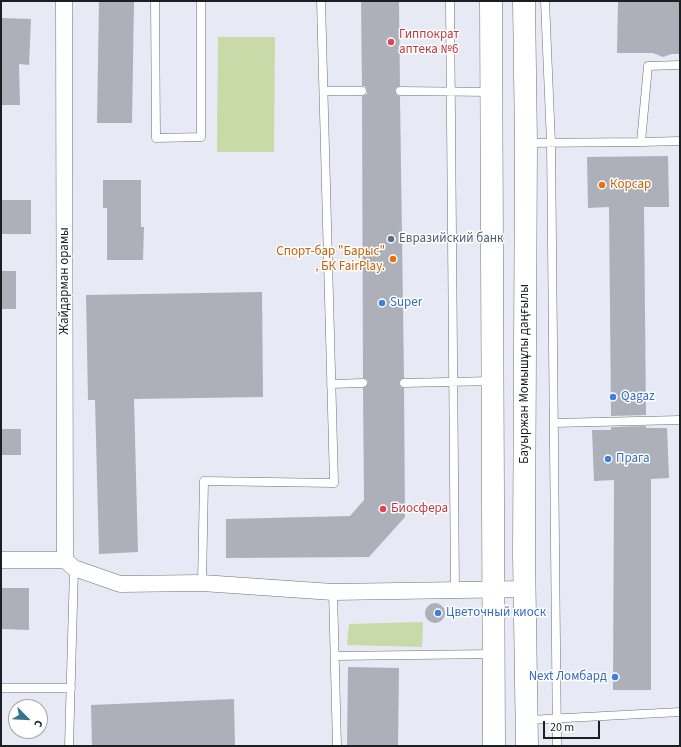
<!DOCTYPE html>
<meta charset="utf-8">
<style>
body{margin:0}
#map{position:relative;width:681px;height:747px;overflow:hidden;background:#e7eaf4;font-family:"Source Sans 3",sans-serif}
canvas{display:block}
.frame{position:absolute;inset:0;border:2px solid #1d1e21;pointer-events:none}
.north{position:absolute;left:8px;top:699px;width:40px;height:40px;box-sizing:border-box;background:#fff;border:1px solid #a5a5a6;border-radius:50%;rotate:114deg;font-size:11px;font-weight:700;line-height:16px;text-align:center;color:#1d1e21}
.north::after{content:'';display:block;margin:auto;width:14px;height:18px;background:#357588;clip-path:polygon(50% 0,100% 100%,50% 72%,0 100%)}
.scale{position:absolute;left:543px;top:721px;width:57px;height:18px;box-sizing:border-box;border:2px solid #1d1e21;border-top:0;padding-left:5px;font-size:12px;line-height:14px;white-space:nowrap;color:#1d1e21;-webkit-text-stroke:3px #fff;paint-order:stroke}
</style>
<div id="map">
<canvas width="681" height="747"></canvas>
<div class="frame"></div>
<div class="north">С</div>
<div class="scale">20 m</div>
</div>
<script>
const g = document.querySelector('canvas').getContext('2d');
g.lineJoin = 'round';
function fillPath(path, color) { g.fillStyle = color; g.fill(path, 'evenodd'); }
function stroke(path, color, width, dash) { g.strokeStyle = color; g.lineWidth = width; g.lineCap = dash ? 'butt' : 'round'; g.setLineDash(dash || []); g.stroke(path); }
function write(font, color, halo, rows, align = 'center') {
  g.font = font + ' "Source Sans 3",sans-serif'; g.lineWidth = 3; g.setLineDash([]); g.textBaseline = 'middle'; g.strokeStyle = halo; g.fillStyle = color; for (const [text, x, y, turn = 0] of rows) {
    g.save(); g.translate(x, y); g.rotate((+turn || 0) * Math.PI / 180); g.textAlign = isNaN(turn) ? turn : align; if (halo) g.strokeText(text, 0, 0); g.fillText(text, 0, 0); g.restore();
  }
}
fillPath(new Path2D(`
 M218,37h57l-1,115h-57z
 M423,622l-1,25 -75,-2 2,-21z`), '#c8daa8');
fillPath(new Path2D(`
 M99,1h35l-2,122h-35z
 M361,1h38l1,85 -4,2 -1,3 2,4 3,1 4,282 -5,5 1,3 4,2 1,129 -36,40 -143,1v-39l124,-3 14,-16 -1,-112 5,-5 -1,-3 -4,-2 -1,-282 5,-2v-3l-2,-5h-3z
 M618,1h62v53h-8l-9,3 -10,-4h-36z
 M1,18l30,1 -2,46 -10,-1 1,41h-19z
 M668,156l1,51h-25l2,208 -35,1 -2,-209 -21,1 -1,-51z
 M103,180h38v47h3l-1,33h-36v-52h-4z
 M1,200h30v34h-30z
 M1,271h15v38h-15z
 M262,292l1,105 -129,2 4,153 -39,2 -4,-154h-7l-2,-105z
 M646,426v2h21l2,50 -18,1v211h-38l1,-210 -20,1 -2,-51h19v-3z
 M1,429h20v26h-20z
 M1,588h28v42l-28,-1z
 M425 613a10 10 0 1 1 20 0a10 10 0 1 1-20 0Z
 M348,667l51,1 -1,78h-51z
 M234,699l1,47h-143l-1,-41z`), '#adb0b9');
const service = new Path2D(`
 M155,1l1,137 45,-1v-136
 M450,1l5,590
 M545,1l6,142 6,603
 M324,91h38
 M400,91l91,1
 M641,142l39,-1
 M527,143l114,-1 7,-76 32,-1
 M404,383l88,-2
 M331,384l32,-1
 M554,423l126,-3
 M202,583l2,-102 130,2 -13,-482
 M333,592l4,154
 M335,656l159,-2
 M1,688h70
 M528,720l152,-8
 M69,746l5,-178`);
const minor = new Path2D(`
 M64,1l1,559
 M1,560h64
 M65,560l9,8 46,16 82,-1 131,9 192,-3`);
const secondary = new Path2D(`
 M491,1l3,745
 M524,1l2,142 -2,411 3,192`);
stroke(service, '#6e7179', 9);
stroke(minor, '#6e7179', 17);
stroke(secondary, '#6e7179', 23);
stroke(service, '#fff', 8);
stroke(minor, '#fff', 16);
stroke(secondary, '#fff', 22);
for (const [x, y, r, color] of [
 [391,42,4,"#e0444e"],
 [602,185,4,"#e8710a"],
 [391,239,4,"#5c6f8a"],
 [393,259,4,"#e8710a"],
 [382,303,4,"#3f7fe0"],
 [613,397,4,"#3f7fe0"],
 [608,459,4,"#3f7fe0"],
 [383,509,4,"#e0444e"],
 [438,613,4,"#3f7fe0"],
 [615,677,4,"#3f7fe0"]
]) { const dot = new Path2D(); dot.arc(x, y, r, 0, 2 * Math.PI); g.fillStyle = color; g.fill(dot); stroke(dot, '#fff', 1.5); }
write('13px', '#be3a42', '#fff', [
 ["Гиппократ",399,35],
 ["аптека №6",399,50],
 ["Биосфера",391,509]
], 'left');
write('13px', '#c56008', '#fff', [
 ["Корсар",610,185],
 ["Спорт-бар \"Барыс\"",385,252,"right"],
 [", БК FairPlay.",385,267,"right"]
], 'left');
write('13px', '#4e5e75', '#fff', [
 ["Евразийский банк",399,239]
], 'left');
write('13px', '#1d1e21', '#fff', [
 ["Жайдарман орамы",65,281,-90],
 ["Бауыржан Момышұлы даңғылы",525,374,-90]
]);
write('13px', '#366cbe', '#fff', [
 ["Super",390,303],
 ["Qagaz",621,397],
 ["Прага",616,459],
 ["Цветочный киоск",446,613],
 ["Next Ломбард",607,677,"right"]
], 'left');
</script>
